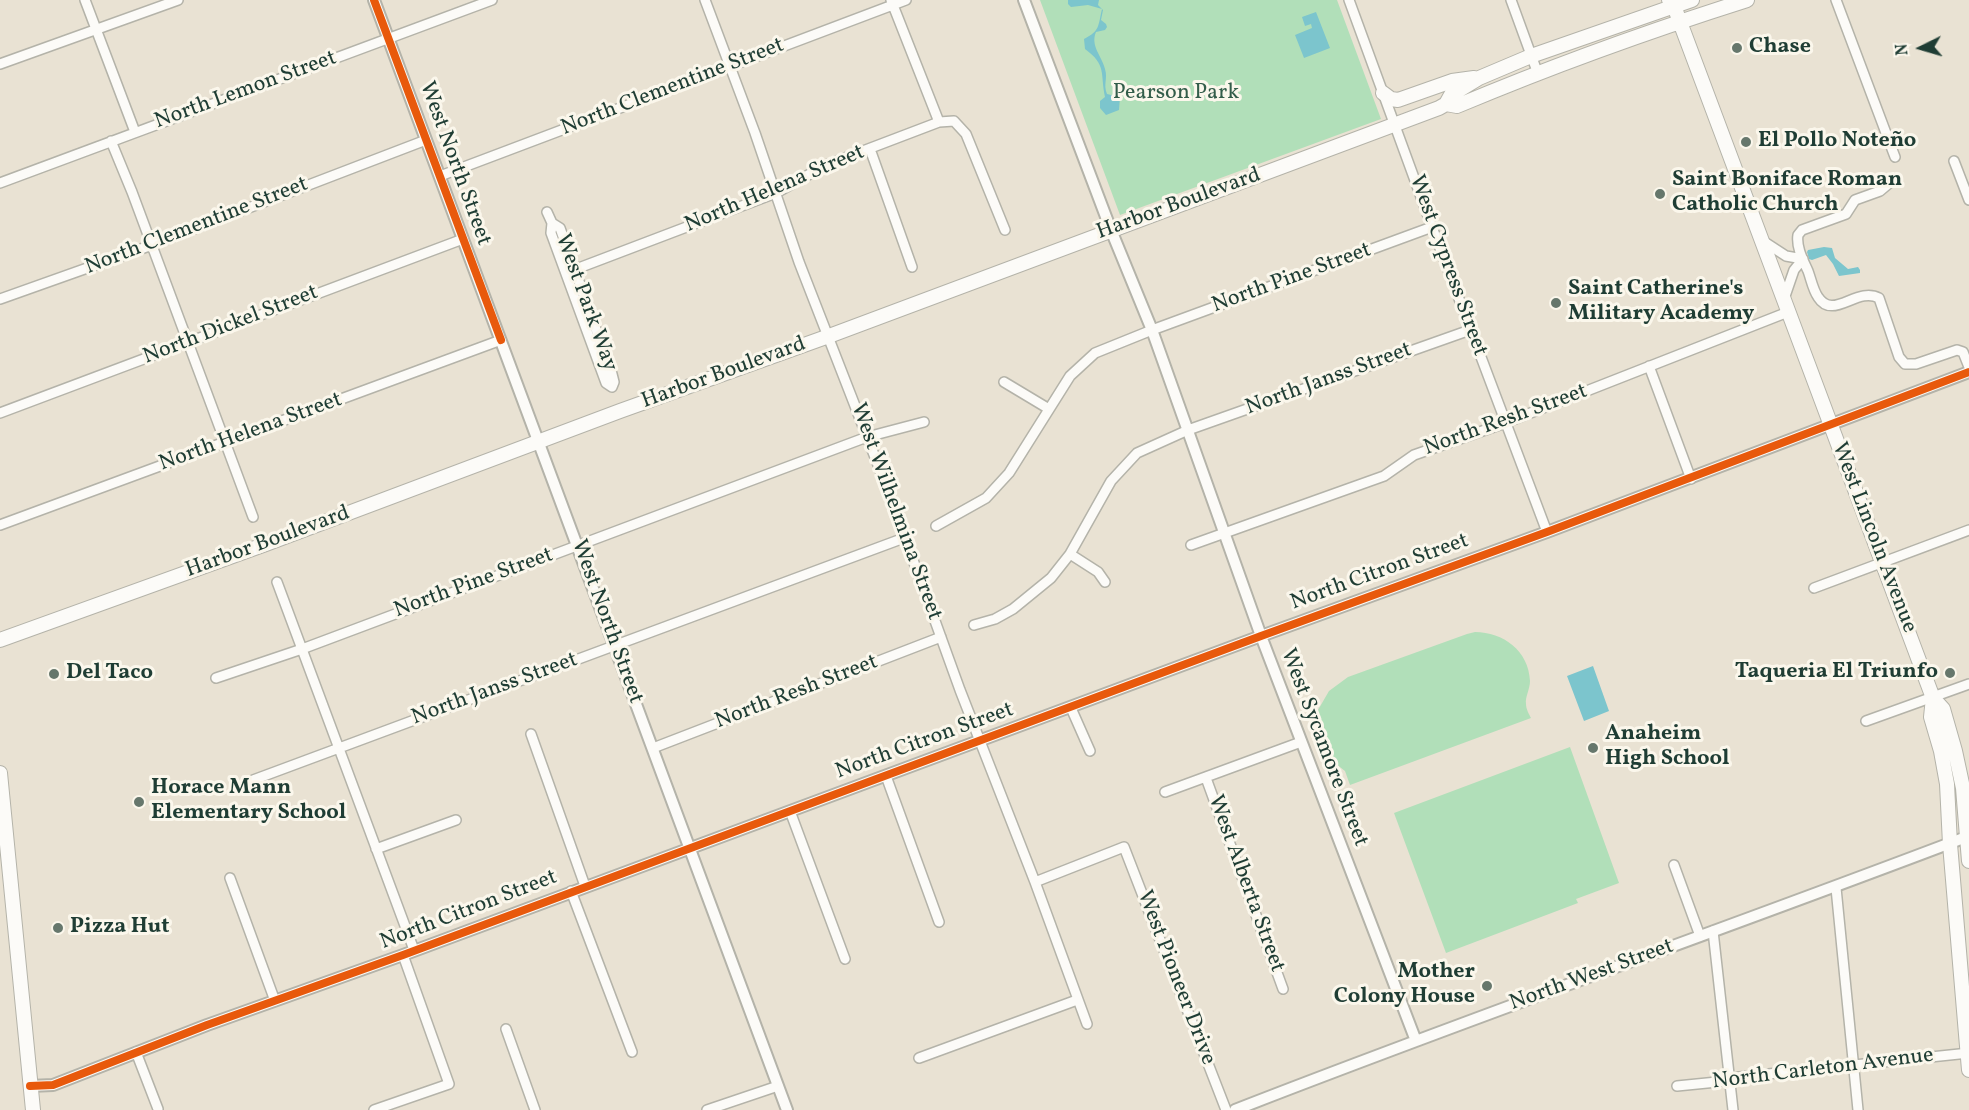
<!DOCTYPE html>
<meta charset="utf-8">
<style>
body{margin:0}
#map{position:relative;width:1969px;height:1110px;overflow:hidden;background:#e9e2d3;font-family:Vollkorn,serif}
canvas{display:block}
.north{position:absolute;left:1891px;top:18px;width:60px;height:60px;-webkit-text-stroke:4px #fbf7ec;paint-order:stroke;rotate:265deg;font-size:16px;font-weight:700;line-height:24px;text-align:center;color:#1f3d34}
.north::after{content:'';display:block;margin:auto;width:21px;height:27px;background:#1f3d34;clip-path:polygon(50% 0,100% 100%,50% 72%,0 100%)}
</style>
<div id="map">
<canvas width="1969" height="1110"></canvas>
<div class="north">N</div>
</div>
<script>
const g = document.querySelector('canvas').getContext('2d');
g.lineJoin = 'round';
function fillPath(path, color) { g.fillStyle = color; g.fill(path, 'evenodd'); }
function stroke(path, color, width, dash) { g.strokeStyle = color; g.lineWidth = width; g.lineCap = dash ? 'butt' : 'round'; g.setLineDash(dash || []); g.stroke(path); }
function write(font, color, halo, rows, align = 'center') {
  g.font = font + ' Vollkorn,serif'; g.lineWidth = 6; g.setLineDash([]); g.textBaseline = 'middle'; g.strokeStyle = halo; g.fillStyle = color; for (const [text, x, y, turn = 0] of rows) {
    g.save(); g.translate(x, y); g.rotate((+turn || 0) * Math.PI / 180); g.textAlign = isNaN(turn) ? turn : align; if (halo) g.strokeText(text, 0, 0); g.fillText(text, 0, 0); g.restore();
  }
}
fillPath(new Path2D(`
 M1040,0h297l44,119 -261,96z
 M1475,632c28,0 54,19 55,49 0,8 -5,16 -4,23 0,5 3,10 5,14l-181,67 -5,-14 -18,-14 -11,-22v-17l2,-8 11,-19 19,-14 119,-43z
 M1570,747l49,136 -43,16 2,4 -132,50 -52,-140z`), '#b1dfb9');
fillPath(new Path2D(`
 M1068,0h31l-1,5 5,5 -2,10 5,4 1,3 -2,3 -9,2c-6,14 6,24 9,37 3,10 -2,15 2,25l13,3 -1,13 -13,5 -6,-7v-7l5,-4c-5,-24 2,-32 -20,-48l-1,-10c16,-8 14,-13 18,-30l-14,-4 -17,2 -3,-3z
 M1316,12l14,36 -26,10 -9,-23 17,-7 -1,-4 -6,2 -3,-9z
 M1824,247l8,1 3,10 13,11 10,-2 2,3v3l-21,3 -6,-12 -7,-9 -14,5 -3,-1 -2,-7 1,-2z
 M1593,666l16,45 -25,10 -17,-45z`), '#7cc5cd');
const minor = new Path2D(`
 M85,0l50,132
 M705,0l50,133 44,129 88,226 73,202 75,192 52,142
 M891,0l48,122 15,-1 12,13 39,96
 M1349,0l83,227 115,305
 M1511,0l27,74
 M1836,0l59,157
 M0,64l178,-64
 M111,141l21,51 121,325
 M870,149l42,118
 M1954,161l15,39
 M440,176l466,-176
 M1893,180l-13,11 -25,9 -9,14 -44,16 -4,5c-2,12 5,25 10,36 3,8 5,19 10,26 15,24 39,-11 61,1l20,59 6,7h11l41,-14 6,2 6,15
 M0,183l492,-183
 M547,212l5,11 8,5 52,146 2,8 -2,5 -6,-4 -55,-150 1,-10
 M1763,241l23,15 17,3
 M576,269l200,-76 50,-28 113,-43
 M0,299l152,-54 274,-105
 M1784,299l10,-29 9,-11
 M1649,366l42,113
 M1004,382l45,27
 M0,413l463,-174
 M0,525l501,-185
 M936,526l50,-28 23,-25 61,-97 25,-23 57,-23 280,-103
 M1191,545l193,-69 30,-21 91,-32 283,-111
 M1070,554l28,18 7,10
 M277,582l137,368
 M1814,588l155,-58
 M974,625l21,-6 18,-10 38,-31 19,-24 41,-73 26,-28 51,-23 282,-100
 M216,678l86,-29 565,-212 57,-15
 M1071,708l19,43
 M1866,721l103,-37
 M531,734l54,152
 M653,748l288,-111
 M886,776l53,146
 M1206,778l77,211
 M253,780l651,-242
 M1165,792l136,-50
 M790,811l55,148
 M376,849l80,-29
 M1674,865l26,71
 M230,878l45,123
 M1035,882l89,-35 102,263
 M1836,888l22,222
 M571,891l61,161
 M1713,931l20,179
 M506,1029l29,81
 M136,1052l22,57
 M919,1058l158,-58
 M1677,1086l40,-4 13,-4 239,-25
 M374,1110l75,-26 -46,-129
 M707,1110l71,-24`);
const tertiary = new Path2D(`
 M374,0l413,1110
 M1024,0l87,230 41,100 109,306 155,405
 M30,1086l23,-1 154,-60 196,-70 858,-319 286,-104 422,-160
 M1235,1110c243,-95 490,-181 734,-274`);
const primary = new Path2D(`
 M1669,0l5,6 259,692 10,11 12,42 8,37 6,73
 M1383,93l8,6 7,1 54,-19 22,-3
 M1446,104l11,2c95,-40 192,-75 290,-106
 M0,640l266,-96 354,-133 209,-75 610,-228 7,-4 5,-9 28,-17 52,-22 161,-56
 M1933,698l-2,19 10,34 6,33 3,60 19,226
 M0,773l33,337`);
stroke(minor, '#b4b3a9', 12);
stroke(tertiary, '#b4b3a9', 14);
stroke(primary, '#b4b3a9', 16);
stroke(minor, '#fcfbf8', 9);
stroke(tertiary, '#fcfbf8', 10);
stroke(primary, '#fcfbf8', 14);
stroke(new Path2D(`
 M374,0l127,340
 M30,1086l23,-1 154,-60 196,-70 858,-319 286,-104 422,-160`), '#e8590c', 8);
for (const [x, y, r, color] of [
 [1737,48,6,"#66776c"],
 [1746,142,6,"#66776c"],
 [1660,194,6,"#66776c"],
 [1556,303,6,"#66776c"],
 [1950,673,6,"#66776c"],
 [54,674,6,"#66776c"],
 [1593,748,6,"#66776c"],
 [139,802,6,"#66776c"],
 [58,928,6,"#66776c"],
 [1487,986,6,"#66776c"]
]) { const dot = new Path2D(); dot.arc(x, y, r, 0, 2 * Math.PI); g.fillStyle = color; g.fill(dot); stroke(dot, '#fbf7ec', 2); }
write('bold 22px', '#1f3d34', '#fbf7ec', [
 ["Chase",1749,48],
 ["El Pollo Noteño",1758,142],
 ["Saint Boniface Roman",1672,181],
 ["Catholic Church",1672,206],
 ["Saint Catherine's",1568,290],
 ["Military Academy",1568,315],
 ["Taqueria El Triunfo",1938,673,"right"],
 ["Del Taco",66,674],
 ["Anaheim",1605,735],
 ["High School",1605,760],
 ["Horace Mann",151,789],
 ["Elementary School",151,814],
 ["Pizza Hut",70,928],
 ["Mother",1475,973,"right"],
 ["Colony House",1475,998,"right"]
], 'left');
write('22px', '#1f3d34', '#fbf7ec', [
 ["North Clementine Street",673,88,-21],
 ["North Lemon Street",246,91,-20],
 ["West North Street",454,164,70],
 ["North Helena Street",775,190,-23],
 ["Harbor Boulevard",1179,205,-20],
 ["North Clementine Street",197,227,-21],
 ["West Cypress Street",1447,266,70],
 ["North Pine Street",1292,279,-20],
 ["West Park Way",585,303,70],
 ["North Dickel Street",231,326,-21],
 ["Harbor Boulevard",724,374,-20],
 ["North Janss Street",1329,380,-20],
 ["North Resh Street",1506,421,-20],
 ["North Helena Street",251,433,-20],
 ["West Wilhelmina Street",895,512,70],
 ["West Lincoln Avenue",1873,538,69],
 ["Harbor Boulevard",268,543,-20],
 ["North Citron Street",1380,573,-20],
 ["North Pine Street",474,584,-20],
 ["West North Street",606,622,70],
 ["North Janss Street",495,690,-20],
 ["North Resh Street",797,693,-21],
 ["North Citron Street",925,742,-20],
 ["West Sycamore Street",1323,748,69],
 ["West Alberta Street",1245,884,70],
 ["North Citron Street",469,911,-21],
 ["North West Street",1592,976,-20],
 ["West Pioneer Drive",1175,978,69],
 ["North Carleton Avenue",1823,1070,-7]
]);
write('22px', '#335d4a', '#fbf7ec', [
 ["Pearson Park",1176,94]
]);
</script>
